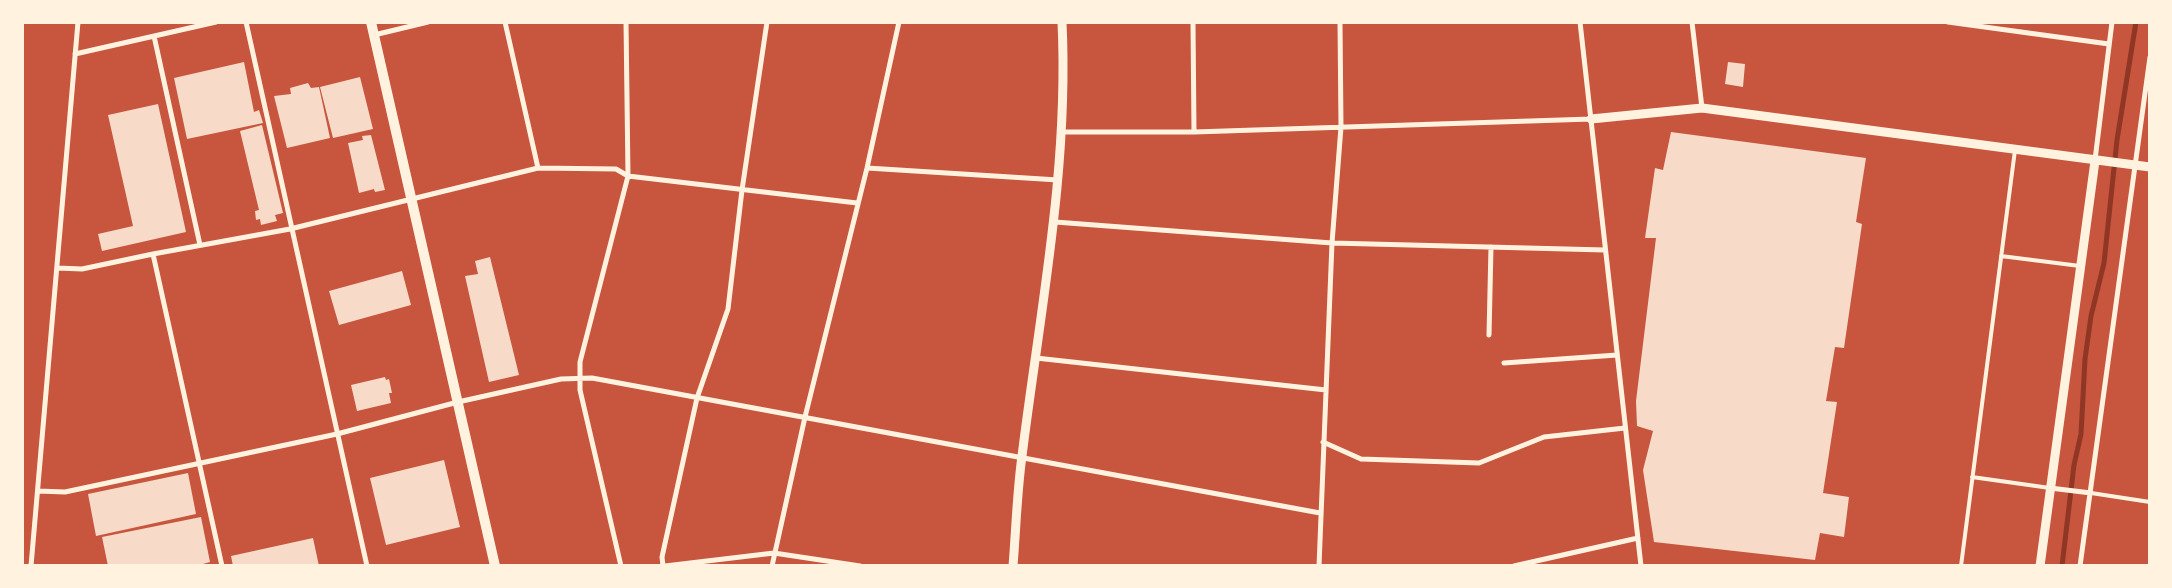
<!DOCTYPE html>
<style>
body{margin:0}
#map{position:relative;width:2172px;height:588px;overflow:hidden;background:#c8553d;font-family:"Alegreya Sans",sans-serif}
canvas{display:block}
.frame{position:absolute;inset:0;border:24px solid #fff3e0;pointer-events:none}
</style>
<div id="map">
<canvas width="2172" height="588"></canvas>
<div class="frame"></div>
</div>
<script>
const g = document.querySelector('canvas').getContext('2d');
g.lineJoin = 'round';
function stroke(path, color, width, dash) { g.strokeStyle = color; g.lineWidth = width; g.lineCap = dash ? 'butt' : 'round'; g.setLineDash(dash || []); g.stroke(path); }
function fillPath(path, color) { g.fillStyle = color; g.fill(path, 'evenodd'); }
stroke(new Path2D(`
 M2062,566l12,-101 7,-31 4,-75 6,-43 13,-53 13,-123 19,-118`), '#8f3625', 5);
fillPath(new Path2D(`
 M244,62l10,50 5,-2 4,13 -76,16 -13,-61z
 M1728,62l17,2 -2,23 -18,-3z
 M360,77l13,52 -40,9 -13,-51z
 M308,83l3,5 8,-1 11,51 -43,10 -13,-52 17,-2 -1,-6z
 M158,104l28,128 -84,19 -4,-17 35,-8 -25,-111z
 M262,125l21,88 -8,2 2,6 -16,4 -1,-6 -4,1 -1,-9 4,-1 -19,-79z
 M1671,132l195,26 -10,64 6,2 -18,124 -9,-1 -9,54 11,1 -14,91 26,4 -5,40 -24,-4 -5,27 -161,-18 -11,-72 10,-39 -16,-5 -1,-25 20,-163h-11l10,-70 8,2z
 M371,135l14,55 -10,2 -1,-3 -15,4 -11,-50 15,-3 -1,-4z
 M490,257l29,118 -30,7 -24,-106 13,-2 -3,-13z
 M402,271l9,34 -72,20 -10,-34z
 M385,377l1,3 3,-1 3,14h-3l2,10 -34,8 -6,-26z
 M444,460l16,67 -74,18 -16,-67z
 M188,473l8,41 -100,22 -8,-42z
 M201,517l9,45 -14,4h-88l-6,-29z
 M313,538l6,28h-86l-2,-10z`), '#f7dbc8');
stroke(new Path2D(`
 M2001,256l79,10
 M1972,477l78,11
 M2091,493l59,9
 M1961,566l54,-416`), '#fff3e0', 4);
stroke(new Path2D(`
 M246,22l121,544
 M505,22l33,146
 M1193,22l1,110
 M1580,22l61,544
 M1692,22l10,86
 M1948,22l161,22
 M374,35l54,-13
 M154,36l46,209
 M75,54l141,-32
 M1062,132h132l397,-13
 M2095,160l17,-138
 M867,168l191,12
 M1055,222l277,21 273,7
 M153,254l69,312
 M57,268l25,1 71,-15 137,-25 248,-61 78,1 12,7 229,27
 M1489,335l2,-88
 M1036,358l290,32
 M1504,363l113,-8
 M1323,442l38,17 118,4 65,-26 81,-9
 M2050,488l41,5
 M38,491l27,1 272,-58 121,-32 103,-23 31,-1 728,135
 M31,566l47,-544
 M621,566l-41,-176v-28l48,-186 -2,-154
 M663,566l-1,-9 35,-159 31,-89 14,-119 25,-168
 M665,566l109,-13 86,13
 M772,566l33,-149 62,-249 32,-146
 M1319,566l13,-323 9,-116 -1,-105
 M1514,566l124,-28
 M2080,566l70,-509`), '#fff3e0', 5);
stroke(new Path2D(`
 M1591,119l111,-11 448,59
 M1013,566c3,-37 4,-74 9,-110 18,-145 47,-287 40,-434
 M2040,566l55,-405`), '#fff3e0', 9);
stroke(new Path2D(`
 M371,22l124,544`), '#fff3e0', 10);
</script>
